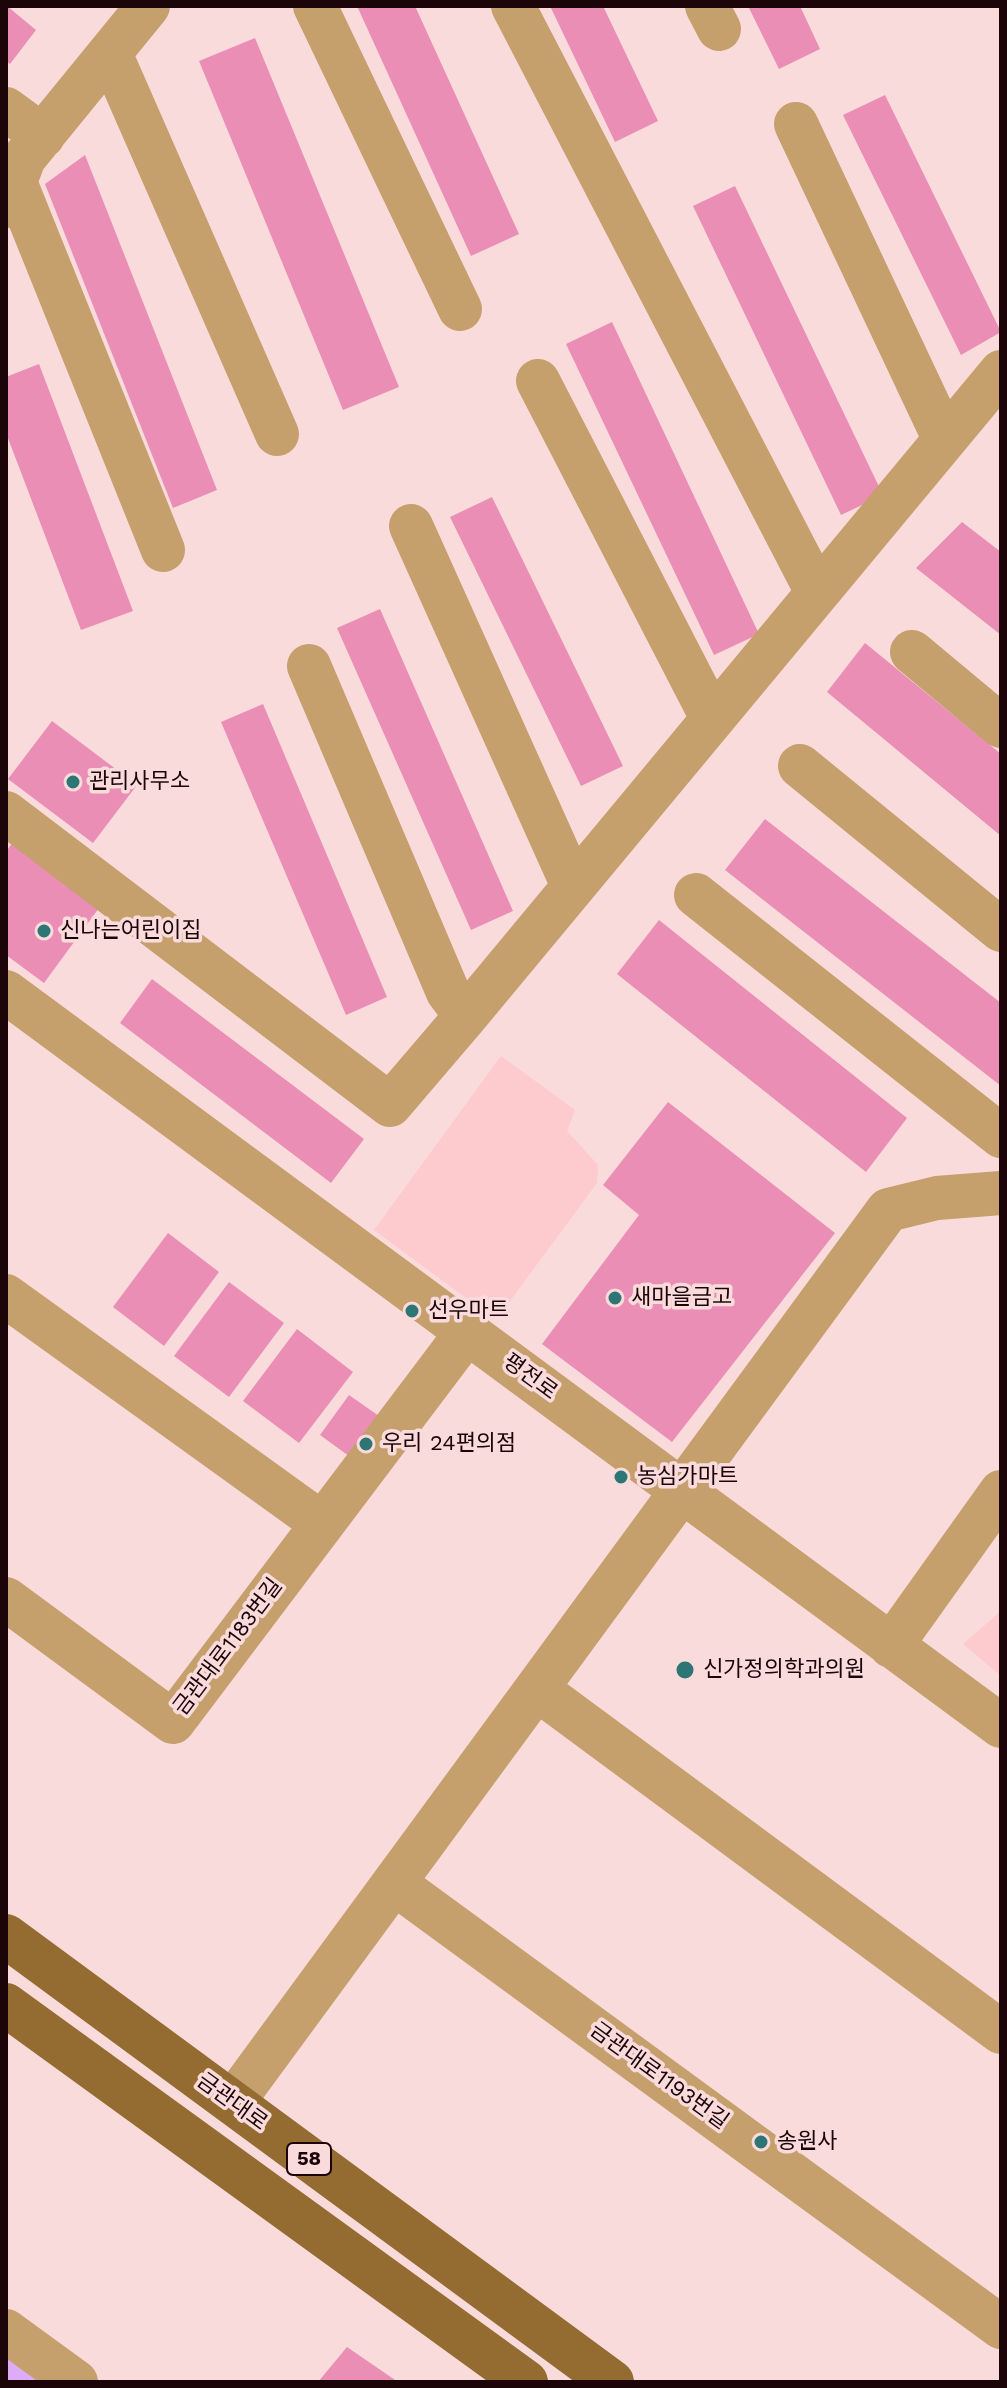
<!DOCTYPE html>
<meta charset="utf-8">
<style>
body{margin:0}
#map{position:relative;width:1007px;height:2388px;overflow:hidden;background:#f9dbdc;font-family:"Work Sans",sans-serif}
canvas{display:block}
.frame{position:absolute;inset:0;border:8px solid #1c0508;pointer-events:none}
</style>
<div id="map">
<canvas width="1007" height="2388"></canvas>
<div class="frame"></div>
</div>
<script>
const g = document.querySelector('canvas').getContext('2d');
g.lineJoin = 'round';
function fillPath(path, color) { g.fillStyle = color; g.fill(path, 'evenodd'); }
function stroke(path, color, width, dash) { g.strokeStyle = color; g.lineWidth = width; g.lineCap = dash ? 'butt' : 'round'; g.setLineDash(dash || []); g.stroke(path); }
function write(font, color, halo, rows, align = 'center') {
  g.font = font + ' "Work Sans","Noto Sans KR",sans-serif'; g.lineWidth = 7; g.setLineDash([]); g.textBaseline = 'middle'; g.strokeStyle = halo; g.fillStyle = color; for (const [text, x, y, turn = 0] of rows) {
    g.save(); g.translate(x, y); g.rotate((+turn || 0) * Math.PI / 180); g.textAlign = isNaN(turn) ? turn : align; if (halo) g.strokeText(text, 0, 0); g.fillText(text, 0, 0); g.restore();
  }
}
fillPath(new Path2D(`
 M501,1056l74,54 -8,21 31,34 -1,18 -101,137 -122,-90z
 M1001,1611v65l-38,-32z`), '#fdcace');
fillPath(new Path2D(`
 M6,2345l52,37h-52z`), '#deabf9');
fillPath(new Path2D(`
 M7,6l29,24 -26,34 -4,-3z
 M357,6h58l104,228 -48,22z
 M550,6h53l55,115 -43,21z
 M748,6h52l20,43 -41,20z
 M255,38l144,349 -56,23 -144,-349z
 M885,95l116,237 -40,23 -118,-240z
 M85,155l132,335 -44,18 -128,-324z
 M735,186l148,309 -42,20 -148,-309z
 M612,322l147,312 -45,21 -148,-311z
 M39,364l94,247 -52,19 -75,-197v-56z
 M492,497l131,269 -42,20 -131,-269z
 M962,522l39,30v83l-85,-67z
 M380,609l133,302 -42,19 -134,-302z
 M865,643l136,111v82l-174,-144z
 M263,704l124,293 -41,18 -125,-293z
 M52,721l85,64 -44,58 -85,-64z
 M765,819l236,184v83l-276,-216z
 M12,843l87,65 -55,75 -38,-28v-103z
 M659,920l248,198 -41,54 -249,-198z
 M152,979l212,160 -33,44 -211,-160z
 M668,1102l167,131 -163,209 -130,-98 97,-129 -36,-30z
 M168,1233l51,39 -55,74 -51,-39z
 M229,1282l55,41 -55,74 -55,-41z
 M297,1329l56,43 -54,71 -56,-42z
 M349,1395l50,35 -17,50 -62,-45z
 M347,2347l51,35h-80z`), '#ea8eb5');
stroke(new Path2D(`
 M315,6l145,303
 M513,6l304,586
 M707,6l12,23
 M110,53l167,381
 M6,109l37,27
 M796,124l148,314
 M15,182l148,368
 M6,206l18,-48 124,-152
 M538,381l174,337
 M411,526l162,360
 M912,652l89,74
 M800,766l201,164
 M6,813l384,292 76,-89 -18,-24 -139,-326
 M696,895l305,241
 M6,992l995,734
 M466,1016l535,-644
 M6,1296l314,226
 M6,1599l167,123 295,-391
 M891,1646l110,-154
 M537,1689l464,343
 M394,1883l607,444
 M233,2102l655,-892 49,-12 64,-5
 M6,2331l70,51`), '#c59f6c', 44);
stroke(new Path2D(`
 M6,1936l606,446
 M6,2005l520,377`), '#946b30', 44);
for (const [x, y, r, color] of [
 [73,782,8,"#2d7675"],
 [44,931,8,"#2d7675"],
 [615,1298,8,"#2d7675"],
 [412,1311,8,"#2d7675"],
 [366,1444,8,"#2d7675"],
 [621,1477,8,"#2d7675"],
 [685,1670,10,"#2d7675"],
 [761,2142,8,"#2d7675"]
]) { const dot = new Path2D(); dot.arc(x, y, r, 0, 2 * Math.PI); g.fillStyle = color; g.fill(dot); stroke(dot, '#f9dbdc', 3); }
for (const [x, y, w] of [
 [309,2159,44]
]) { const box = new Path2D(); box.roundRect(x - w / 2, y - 16, w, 32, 6); g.fillStyle = '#f9dbdc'; g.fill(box); stroke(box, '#1c0508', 2); }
write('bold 20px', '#1c0508', null, [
 ["58",309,2159]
]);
write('22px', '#1c0508', '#f9dbdc', [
 ["관리사무소",89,782],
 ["신나는어린이집",60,931],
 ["새마을금고",631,1298],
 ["선우마트",428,1311],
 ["우리 24편의점",382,1444],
 ["농심가마트",637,1477],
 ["신가정의학과의원",703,1670],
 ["송원사",777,2142]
], 'left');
write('22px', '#1c0508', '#f9dbdc', [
 ["평전로",530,1377,36],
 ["금관대로1183번길",228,1647,-53],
 ["금관대로1193번길",659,2076,36],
 ["금관대로",232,2102,36]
]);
</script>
